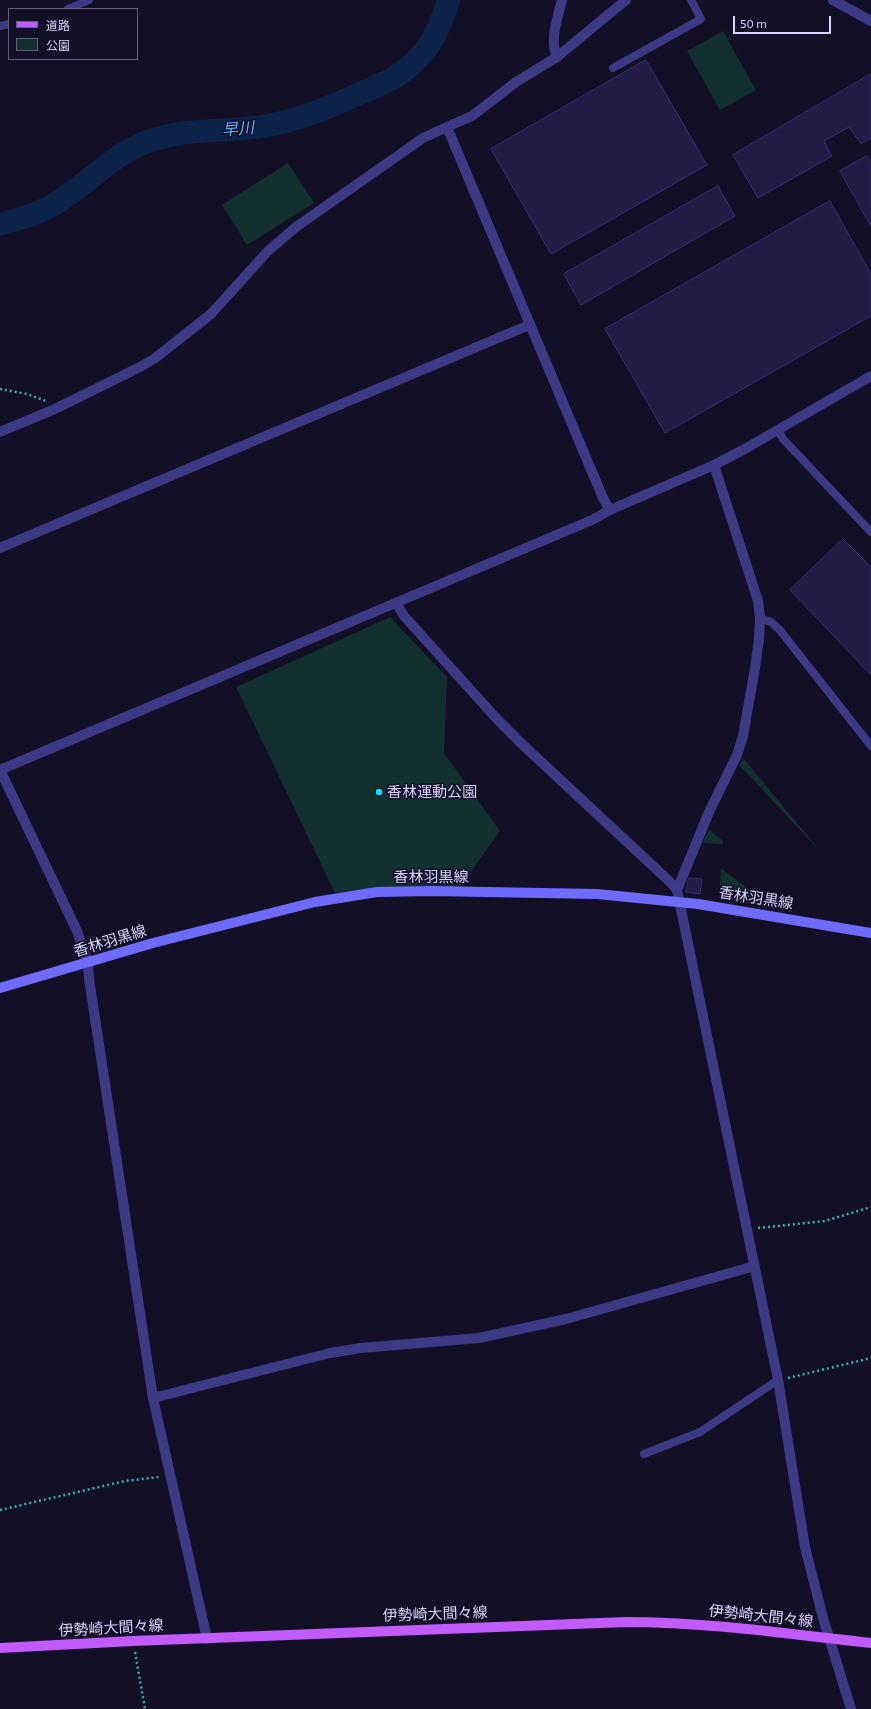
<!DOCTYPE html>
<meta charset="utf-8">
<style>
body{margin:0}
#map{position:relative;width:871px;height:1709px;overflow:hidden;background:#130f26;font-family:"Exo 2","Noto Sans JP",sans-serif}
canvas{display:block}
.legend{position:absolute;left:8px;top:8px;width:130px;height:52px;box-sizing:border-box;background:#130f26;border:1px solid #625e7d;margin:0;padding:5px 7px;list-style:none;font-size:12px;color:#d9d4ff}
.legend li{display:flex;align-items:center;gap:8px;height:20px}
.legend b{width:20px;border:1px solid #625e7d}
.scale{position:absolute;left:733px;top:16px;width:98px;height:18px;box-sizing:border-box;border:2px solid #d9d4ff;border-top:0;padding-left:5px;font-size:12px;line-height:14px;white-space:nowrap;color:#d9d4ff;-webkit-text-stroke:3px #130f26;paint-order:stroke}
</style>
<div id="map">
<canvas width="871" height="1709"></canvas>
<ul class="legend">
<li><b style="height:5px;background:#c25bff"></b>道路</li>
<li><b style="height:11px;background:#12302f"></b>公園</li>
</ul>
<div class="scale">50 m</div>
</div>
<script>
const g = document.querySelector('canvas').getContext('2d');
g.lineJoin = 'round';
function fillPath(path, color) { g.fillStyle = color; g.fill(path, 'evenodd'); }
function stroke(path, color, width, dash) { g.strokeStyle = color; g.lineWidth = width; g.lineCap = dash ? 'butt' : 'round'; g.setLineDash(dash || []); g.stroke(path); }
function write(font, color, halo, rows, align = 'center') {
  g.font = font + ' "Exo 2","Noto Sans JP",sans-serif'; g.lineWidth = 3; g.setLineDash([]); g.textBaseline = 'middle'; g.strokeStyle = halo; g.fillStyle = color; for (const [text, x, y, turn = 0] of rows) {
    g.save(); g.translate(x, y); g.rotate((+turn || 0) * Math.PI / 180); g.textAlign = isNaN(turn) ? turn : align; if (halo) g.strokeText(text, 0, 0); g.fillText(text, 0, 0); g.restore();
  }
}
fillPath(new Path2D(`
 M723,31l33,59 -36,20 -33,-59z
 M288,163l26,40 -67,42 -25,-40z
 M390,617l57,60 -3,76 56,78 -40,56c-42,-2 -83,0 -125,6l-99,-206z
 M744,759l76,92 -81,-86z
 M709,830l14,11v3l-21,-1z
 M721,868l53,41 -55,-12z`), '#12302f');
stroke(new Path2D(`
 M0,224c18,-4 35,-9 51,-18 33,-18 59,-50 95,-64 37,-14 75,-10 113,-15 36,-5 68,-19 100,-33 12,-6 25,-10 36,-17 11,-7 23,-17 31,-28 11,-13 17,-33 23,-49`), '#0c2248', 23);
const building = new Path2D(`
 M646,60l61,105 -156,89 -60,-105z
 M871,74v64l-10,6 -12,-17 -25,14 8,15 -74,42 -25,-43z
 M867,156l4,8v63l-31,-56z
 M718,186l17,30 -154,89 -17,-31z
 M830,201l41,73v42l-206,117 -60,-104z
 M843,539l28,28v108l-81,-85z
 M689,878l13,1 -2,15 -14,-2z`);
fillPath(building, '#241b47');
stroke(building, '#3b2d73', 1);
stroke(new Path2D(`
 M0,389l27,5 19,7
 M758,1228l67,-7 46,-14
 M788,1378l83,-20
 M0,1510l125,-29 34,-4
 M135,1652l10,57`), '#2fb8b0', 2.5, [2, 3]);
stroke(new Path2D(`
 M68,9l21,-9
 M0,26l9,-2
 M613,68l88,-49 -10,-19
 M778,430l5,9 88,93
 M760,618l11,4 8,7 92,117
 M644,1454l56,-22 78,-52`), '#3d3a85', 8);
stroke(new Path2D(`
 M557,57c-8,-17 1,-40 5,-57
 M0,432l55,-23 83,-41 16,-9 57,-45 57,-63 28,-24 127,-89 24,-11
 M714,465l44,136 2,17 -1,21 -4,29 -12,68 -6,19 -28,57 -32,78 101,490 27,167 18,71 28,91
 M396,603l8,13 92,102 27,27 145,135 9,10
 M0,770l592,-250 18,-10
 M153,1398l177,-45 31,-5 118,-10 32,-7 55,-12 189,-53`), '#3d3a85', 10);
stroke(new Path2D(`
 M626,0l-69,57 -41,25 -44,34 -25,11 156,371 7,12 104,-45 29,-15 128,-74
 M833,0l38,21
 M0,548l529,-223
 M0,770l77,161 11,32 1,16 64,419 54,241`), '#3d3a85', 10);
stroke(new Path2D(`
 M0,988l153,-45 162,-41 62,-10 54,-1 166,3 101,10 173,29`), '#6f6bff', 10);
stroke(new Path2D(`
 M0,1648l133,-7 493,-19c82,0 163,12 245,21`), '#c25bff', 10);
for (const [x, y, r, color] of [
 [379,792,4,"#00e5ff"]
]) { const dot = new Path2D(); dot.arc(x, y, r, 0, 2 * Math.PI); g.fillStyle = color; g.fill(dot); stroke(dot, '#130f26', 1.5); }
write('15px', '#d9d4ff', '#130f26', [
 ["香林運動公園",387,792]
], 'left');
write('15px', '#d9d4ff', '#130f26', [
 ["香林羽黒線",431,877],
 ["香林羽黒線",756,898,9],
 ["香林羽黒線",110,941,-17],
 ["伊勢崎大間々線",435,1614,-2],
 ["伊勢崎大間々線",761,1616,6],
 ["伊勢崎大間々線",111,1628,-3]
]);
write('italic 16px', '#62b6ff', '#130f26', [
 ["早川",238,129,-5]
]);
</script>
